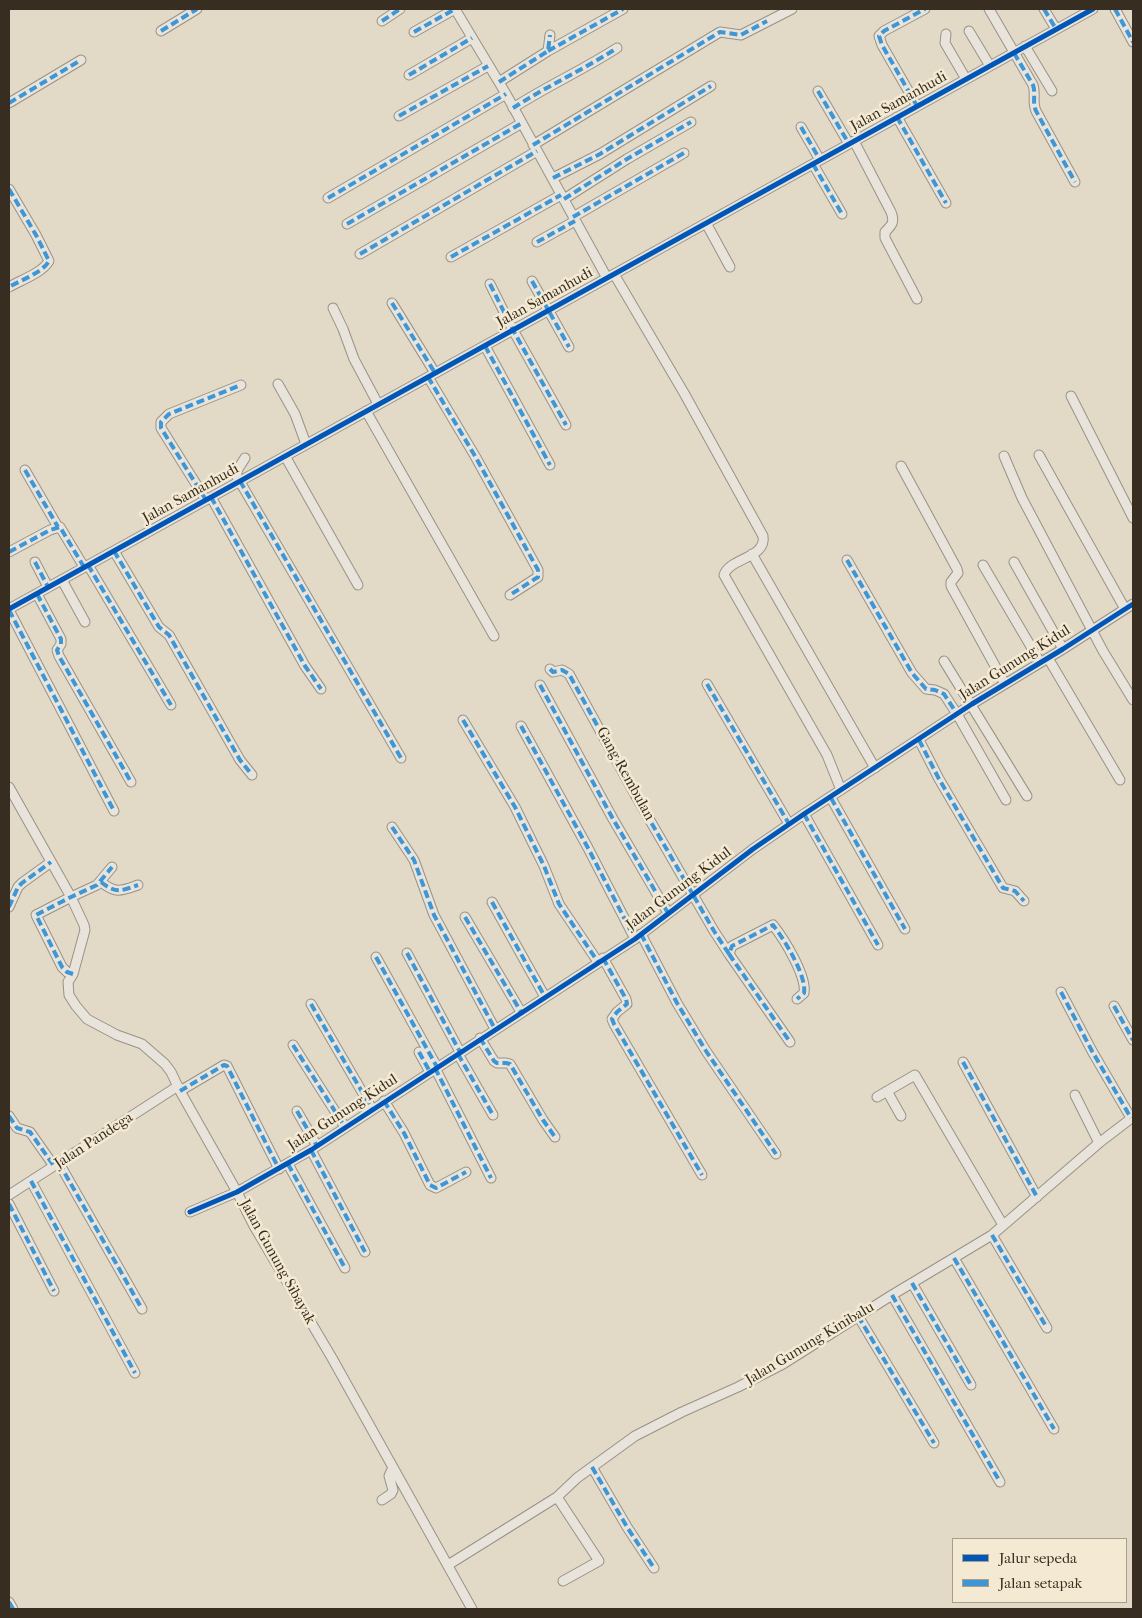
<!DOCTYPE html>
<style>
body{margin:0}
#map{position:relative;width:1142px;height:1618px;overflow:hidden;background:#e2dac7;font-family:"IM FELL French Canon",serif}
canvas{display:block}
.frame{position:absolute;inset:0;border:10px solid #372d20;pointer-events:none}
.legend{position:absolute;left:952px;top:1538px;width:175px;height:65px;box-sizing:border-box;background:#f4ead3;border:1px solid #a89e8b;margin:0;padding:6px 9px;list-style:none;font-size:15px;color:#372d20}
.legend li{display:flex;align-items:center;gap:10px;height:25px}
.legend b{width:25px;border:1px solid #a89e8b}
</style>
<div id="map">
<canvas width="1142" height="1618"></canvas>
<div class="frame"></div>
<ul class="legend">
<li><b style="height:6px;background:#0057b8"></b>Jalur sepeda</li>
<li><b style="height:6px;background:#3e96d5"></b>Jalan setapak</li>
</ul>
</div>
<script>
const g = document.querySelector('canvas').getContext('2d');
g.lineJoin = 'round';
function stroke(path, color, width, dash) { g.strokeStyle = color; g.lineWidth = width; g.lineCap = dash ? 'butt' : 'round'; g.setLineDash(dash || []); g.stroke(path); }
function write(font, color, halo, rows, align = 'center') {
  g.font = font + ' "IM FELL French Canon",serif'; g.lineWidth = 5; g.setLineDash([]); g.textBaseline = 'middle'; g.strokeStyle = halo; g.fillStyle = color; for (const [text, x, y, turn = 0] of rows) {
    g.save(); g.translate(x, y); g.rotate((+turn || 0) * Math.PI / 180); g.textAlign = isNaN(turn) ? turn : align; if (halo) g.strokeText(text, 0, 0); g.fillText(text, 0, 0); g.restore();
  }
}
const minor = new Path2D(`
 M455,9l51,85 101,184
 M989,9l44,76c3,9 -1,17 3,26l39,71
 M1044,9l12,20
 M1115,9l18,33
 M382,21l18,-12
 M161,31l36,-22
 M969,31l21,35
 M414,32l41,-23
 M946,34l-1,9 21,36
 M1025,46l27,45
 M548,51l75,-42
 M409,75l63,-37
 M499,82l49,-31 2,-16
 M818,91l31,53
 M9,103l72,-43
 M917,106l-35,-61 -3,-9 5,-5 41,-22
 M513,108c34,-22 70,-38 104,-60
 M399,116l89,-50
 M897,117l49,86
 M801,127l19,33
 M854,141l37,71c4,10 1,13 -6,20v6l32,61
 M533,145l187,-113 21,3 51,-26
 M813,164l29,50
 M553,178l47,-24 111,-68
 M9,189l27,46 13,26c-7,12 -28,19 -40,26
 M328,198l178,-104
 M564,199l63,-40 64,-37
 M573,217l111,-64
 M706,223l24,44
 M347,224l175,-101
 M537,242l38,-21
 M360,254l177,-103
 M451,257l110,-62
 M614,274l70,119 79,143c4,22 -34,22 -39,39l103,180 14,35
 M532,281l37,66
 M490,284l23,46 53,95
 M392,303l43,70
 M333,308l10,21 11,30 24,45
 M485,346l65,119
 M428,377l47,79 63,114v7l-28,18
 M278,384l17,30 11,30
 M1071,396l62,122
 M366,411l128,225
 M1039,455l86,154
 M285,456l73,129
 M1004,456l18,42 81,153 30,49
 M245,458l-7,11 -2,6 165,283
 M901,466l56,103 1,4 -7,9v4l54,98
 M25,470l33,57
 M211,497l94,169 16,23
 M206,500l-45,-72v-6l8,-8 72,-29
 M114,551l45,76 10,8 71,125 12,15
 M9,552l41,-22 10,-3 24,40
 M752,554l123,214
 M847,560l65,113 14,16 9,1 9,4 13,20 49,86
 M35,562l13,25
 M1014,562l49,87
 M88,565l83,140
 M983,565l57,97
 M62,580l23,42
 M37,594l24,45v5l-4,6 2,6 72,126
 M9,609l1084,-600
 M9,610l105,201
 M1048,658l72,122
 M944,661l83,135
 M550,669l3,3 9,-2 7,4 68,124 77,133 15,23 3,-8 41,-21c11,14 34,51 31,68l-7,6
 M707,684l82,140
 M540,685l73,134 55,94
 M463,720l52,87 29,59 15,38 39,58
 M521,726l67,122 47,91
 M919,740l20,39 64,109 12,3 9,10
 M9,787l62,110 13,28 1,5 -12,44 -5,8 1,13 7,11 11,13 30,16 25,9 23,20 6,8 9,19 57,101 17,34 78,132 140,251
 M831,798l74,131
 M804,814l74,131
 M392,827l22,33 20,55 61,114
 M101,882c15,12 20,9 37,3
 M492,902l53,95
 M9,907l9,-20 4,-4 29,-21
 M465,917l56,95
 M641,934l36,69 29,48 70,103
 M407,953l53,99
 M729,954l61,88
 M376,957l61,110
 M603,958l23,41 1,5 -10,8 -5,7 2,5 88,151
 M73,974l-6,-2 -5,-5 -26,-52 35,-18 26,-12 15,-18
 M1061,992l31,59 39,67
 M311,1004l61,105
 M1114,1006l19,34
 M480,1038l14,23 3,2h9l4,1 33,56 12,17
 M293,1045l52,82
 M419,1052l11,20
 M458,1054l35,61
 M963,1062l74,135
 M435,1068l56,110
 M180,1091l44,-26 3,1 52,103
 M887,1091l14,25
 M1075,1095l24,48
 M877,1097l38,-22 88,150
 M384,1101l20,32 26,52 6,3 30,-16
 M297,1111l20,35
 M9,1116l8,12 13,4 24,34
 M311,1150l54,102
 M59,1163l83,146
 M288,1164l57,104
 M31,1181l104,192
 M9,1195l169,-109
 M9,1204l45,87
 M190,1212l47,-20 74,-42 324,-211 118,-90 51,-35 168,-110 91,-55 70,-45
 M992,1235l55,93
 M954,1258l100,171
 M912,1283l59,102
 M892,1295l108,187
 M858,1316l76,127
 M592,1467l35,60 27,41
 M557,1497l42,64 -36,20
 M382,1500l9,-6 2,-4 -4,-14 4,-9
 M448,1565l109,-68 20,-19 58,-42 47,-24 56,-25 45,-23 109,-69 100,-60 107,-92 34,-26
 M9,1602l4,7`);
stroke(minor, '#989286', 11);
stroke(minor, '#e8e4db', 9);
stroke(new Path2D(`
 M1044,9l12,20
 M1115,9l18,33
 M382,21l18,-12
 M161,31l36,-22
 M414,32l41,-23
 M548,51l75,-42
 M1014,53l19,32c3,9 -1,17 3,26l39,71
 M409,75l63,-37
 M499,82l49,-31 2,-16
 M818,91l31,53
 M9,103l72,-43
 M917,106l-35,-61 -3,-9 5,-5 41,-22
 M513,108c34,-22 70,-38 104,-60
 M399,116l89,-50
 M897,117l49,86
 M801,127l19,33
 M533,145l187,-113 21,3 26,-14
 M813,164l29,50
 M553,178l47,-24 111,-68
 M9,189l27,46 13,26c-7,12 -28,19 -40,26
 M328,198l178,-104
 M564,199l63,-40 64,-37
 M573,217l111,-64
 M347,224l175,-101
 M537,242l38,-21
 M360,254l177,-103
 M451,257l110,-62
 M532,281l37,66
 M490,284l23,46 53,95
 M392,303l43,70
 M485,346l65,119
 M428,377l47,79 63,114v7l-28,18
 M25,470l33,57
 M240,481l161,277
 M211,497l94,169 16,23
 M206,500l-45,-72v-6l8,-8 72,-29
 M114,551l45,76 10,8 71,125 12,15
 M9,552l41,-22 10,-3 24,40
 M847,560l65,113 14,16 9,1 9,4 13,20
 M35,562l13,25
 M88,565l83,140
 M37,594l24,45v5l-4,6 2,6 72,126
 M9,610l105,201
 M550,669l3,3 9,-2 7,4 68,124 77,133 15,23 3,-8 41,-21c11,14 34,51 31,68l-7,6
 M707,684l82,140
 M540,685l73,134 55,94
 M463,720l52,87 29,59 15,38 39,58
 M521,726l67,122 47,91
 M919,740l20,39 64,109 12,3 9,10
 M831,798l74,131
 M804,814l74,131
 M392,827l22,33 20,55 61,114
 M101,882c15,12 20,9 37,3
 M492,902l53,95
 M9,907l9,-20 4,-4 29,-21
 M465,917l56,95
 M641,934l36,69 29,48 70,103
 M407,953l53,99
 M729,954l61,88
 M376,957l61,110
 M603,958l23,41 1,5 -10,8 -5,7 2,5 88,151
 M73,974l-6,-2 -5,-5 -26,-52 35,-18 26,-12 15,-18
 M1061,992l31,59 39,67
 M311,1004l61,105
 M1114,1006l19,34
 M480,1038l14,23 3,2h9l4,1 33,56 12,17
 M293,1045l52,82
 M419,1052l11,20
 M458,1054l35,61
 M963,1062l74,135
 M435,1068l56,110
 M180,1091l44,-26 3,1 52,103
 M384,1101l20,32 26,52 6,3 30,-16
 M297,1111l20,35
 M9,1116l8,12 13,4 24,34
 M311,1150l54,102
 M59,1163l83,146
 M288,1164l57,104
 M31,1181l104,192
 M9,1204l45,87
 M992,1235l55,93
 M954,1258l100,171
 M912,1283l59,102
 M892,1295l108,187
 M858,1316l76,127
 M592,1467l35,60 27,41
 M9,1602l4,7`), '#3e96d5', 4, [8, 4]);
stroke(new Path2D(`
 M9,609l1084,-600
 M190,1212l47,-20 74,-42 324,-211 118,-90 51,-35 168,-110 91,-55 70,-45`), '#0057b8', 5);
write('15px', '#372d20', '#f4ead3', [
 ["Jalan Samanhudi",899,102,-29],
 ["Jalan Samanhudi",545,298,-29],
 ["Jalan Samanhudi",191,494,-29],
 ["Jalan Gunung Kidul",1015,663,-32],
 ["Gang Rembulan",625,774,61],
 ["Jalan Gunung Kidul",679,889,-37],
 ["Jalan Gunung Kidul",343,1113,-33],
 ["Jalan Pandega",94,1141,-33],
 ["Jalan Gunung Sibayak",277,1262,61],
 ["Jalan Gunung Kinibalu",810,1344,-31]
]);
</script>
